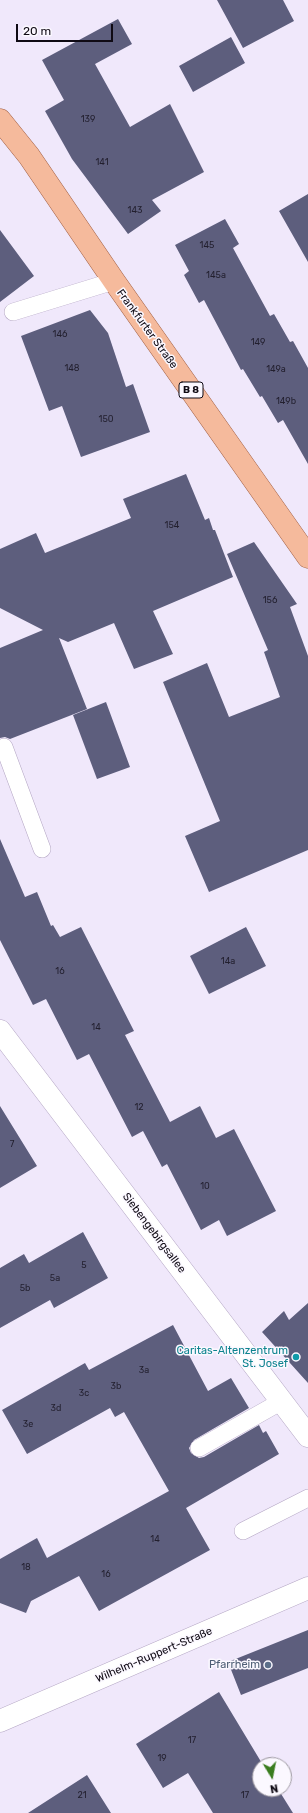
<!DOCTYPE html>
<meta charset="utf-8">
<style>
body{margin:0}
#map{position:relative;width:308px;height:1813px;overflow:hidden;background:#f0e8fb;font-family:Rubik,sans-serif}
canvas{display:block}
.north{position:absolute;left:252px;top:1757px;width:40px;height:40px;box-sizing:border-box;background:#fbf8ff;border:1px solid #9d99a1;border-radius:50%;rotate:170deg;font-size:11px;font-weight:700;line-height:16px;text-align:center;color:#0f0a14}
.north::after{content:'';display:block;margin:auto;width:14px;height:18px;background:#3a7d1f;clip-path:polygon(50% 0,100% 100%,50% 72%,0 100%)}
.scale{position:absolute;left:16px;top:24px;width:97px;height:18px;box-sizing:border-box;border:2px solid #0f0a14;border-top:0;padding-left:5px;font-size:12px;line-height:14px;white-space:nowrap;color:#0f0a14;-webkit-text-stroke:3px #fbf8ff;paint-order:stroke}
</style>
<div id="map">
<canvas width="308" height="1813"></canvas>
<div class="north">N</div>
<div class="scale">20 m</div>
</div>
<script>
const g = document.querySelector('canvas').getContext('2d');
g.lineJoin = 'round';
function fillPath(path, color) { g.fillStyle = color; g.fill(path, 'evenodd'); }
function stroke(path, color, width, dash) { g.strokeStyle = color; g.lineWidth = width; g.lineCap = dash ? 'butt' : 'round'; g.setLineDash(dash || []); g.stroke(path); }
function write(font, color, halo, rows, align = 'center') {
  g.font = font + ' Rubik,sans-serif'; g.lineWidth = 3; g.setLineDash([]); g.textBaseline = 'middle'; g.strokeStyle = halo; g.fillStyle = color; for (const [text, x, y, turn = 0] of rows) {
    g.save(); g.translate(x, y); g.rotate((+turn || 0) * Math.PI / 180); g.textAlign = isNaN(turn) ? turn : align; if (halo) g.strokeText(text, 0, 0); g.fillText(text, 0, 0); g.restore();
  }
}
fillPath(new Path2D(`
 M217,0h66l11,21 -51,27z
 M118,19l14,25 -37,20 35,63 40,-23 34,68 -52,28 9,11 -33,23 -56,-75 -27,-48 19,-11 -22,-40z
 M231,37l14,26 -52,29 -14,-26z
 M308,194v68l-29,-51z
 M225,219l14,25 -6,4 37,68 4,-2 16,28 3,-1 15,27v96l-25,-44 -5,3 -16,-27 -2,1 -17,-28 -2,1 -37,-70 -5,3 -15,-28 5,-4 -14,-26z
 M0,230l34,46 -34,26z
 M90,310l18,23 18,54 7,-3 17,48 -69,25 -19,-51 -13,5 -28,-75z
 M186,474l19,46 4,-2 4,12h2l18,47 -80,34 20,43 -39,15 -20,-46 -46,19 -9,-4 28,71 -77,30 -5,-2 -5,1v-90l43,-18 -43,-22v-59l36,-16 9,20 86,-35 -8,-19z
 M254,542l43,62 -7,3 18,49v194l-99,42 -24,-56 35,-15 -57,-139 44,-19 22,54 51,-20 -16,-45 4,-2 -41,-96z
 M106,702l24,65 -33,12 -24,-64z
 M0,839l25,58 12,-5 14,34 2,-1 7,12 21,-10 53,104 -9,4 45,87 30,-16 16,32 18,-9 42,82 -49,25 -8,-16 -18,10 -34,-66 -5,3 -19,-36 -11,6 -43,-83 -12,6 -31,-61 -13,6 -33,-65z
 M246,927l20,39 -57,28 -19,-38z
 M0,1106l37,60 -37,22z
 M83,1232l25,46 -54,30 -4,-8 -50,28v-60l24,-14 5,9z
 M308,1303v80l-46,-51 22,-21 5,9z
 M173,1325l35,66 23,-13 18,30 -55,32 -5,8 2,5 8,5 5,-1 55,-32 4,8 3,-2 13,23 -93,54 24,42 -111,61 -20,-35 -48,25 -5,12 -26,-10v-44l37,-21 10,20 122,-67 -45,-79 -9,5 -5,-9 -83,46 -25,-44 83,-47 4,7z
 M308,1630v38l-67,27 -13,-33z
 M219,1692l44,73h-3v24h18l15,24h-80l-25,-40 -25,15 -27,-44z
 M87,1775l24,38h-83z`), '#5d5e7d');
const service = new Path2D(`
 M13,312l101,-31
 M0,749l4,-2 38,102
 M199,1448l83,-47
 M243,1531l65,-33`);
const minor = new Path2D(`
 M0,1031l308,405
 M0,1721l308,-133`);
const primary = new Path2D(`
 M0,120l29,36 85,125 194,276`);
stroke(service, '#b3a5c3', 18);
stroke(minor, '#b3a5c3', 23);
stroke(primary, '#a05e42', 23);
stroke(service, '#fff', 17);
stroke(minor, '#fff', 22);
stroke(primary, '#f5ba9c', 22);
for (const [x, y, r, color] of [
 [296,1357,4,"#0f9aa8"],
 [268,1665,4,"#5c6f8a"]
]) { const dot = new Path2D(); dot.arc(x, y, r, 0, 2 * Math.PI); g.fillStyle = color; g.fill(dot); stroke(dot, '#fbf8ff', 1.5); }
write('9px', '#221f2e', null, [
 ["139",88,119],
 ["141",102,162],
 ["143",135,210],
 ["145",207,245],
 ["145a",216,275],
 ["146",60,334],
 ["149",258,342],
 ["148",72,368],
 ["149a",276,369],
 ["149b",286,401],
 ["150",106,419],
 ["154",172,525],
 ["156",270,600],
 ["14a",228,961],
 ["16",60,971],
 ["14",96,1027],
 ["12",139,1107],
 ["7",12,1144],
 ["10",205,1186],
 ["5",84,1265],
 ["5a",55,1278],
 ["5b",25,1288],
 ["3a",144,1370],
 ["3b",116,1386],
 ["3c",84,1393],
 ["3d",56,1408],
 ["3e",28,1424],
 ["14",155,1539],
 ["18",26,1567],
 ["16",106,1574],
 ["17",192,1740],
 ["19",162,1758],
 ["21",82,1795],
 ["17",245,1795]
]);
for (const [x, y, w] of [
 [191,390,24]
]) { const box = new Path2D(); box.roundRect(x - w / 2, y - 8, w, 16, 3); g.fillStyle = '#fbf8ff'; g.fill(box); stroke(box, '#0f0a14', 1); }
write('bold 10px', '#0f0a14', null, [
 ["B 8",191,390]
]);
write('11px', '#0f0a14', '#fbf8ff', [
 ["Frankfurter Straße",147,329,54],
 ["Siebengebirgsallee",154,1233,53],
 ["Wilhelm-Ruppert-Straße",154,1655,-23]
]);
write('11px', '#0d838f', '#fbf8ff', [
 ["Caritas-Altenzentrum",288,1351],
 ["St. Josef",288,1364]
], 'right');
write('11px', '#4e5e75', '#fbf8ff', [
 ["Pfarrheim",260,1665]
], 'right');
</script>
